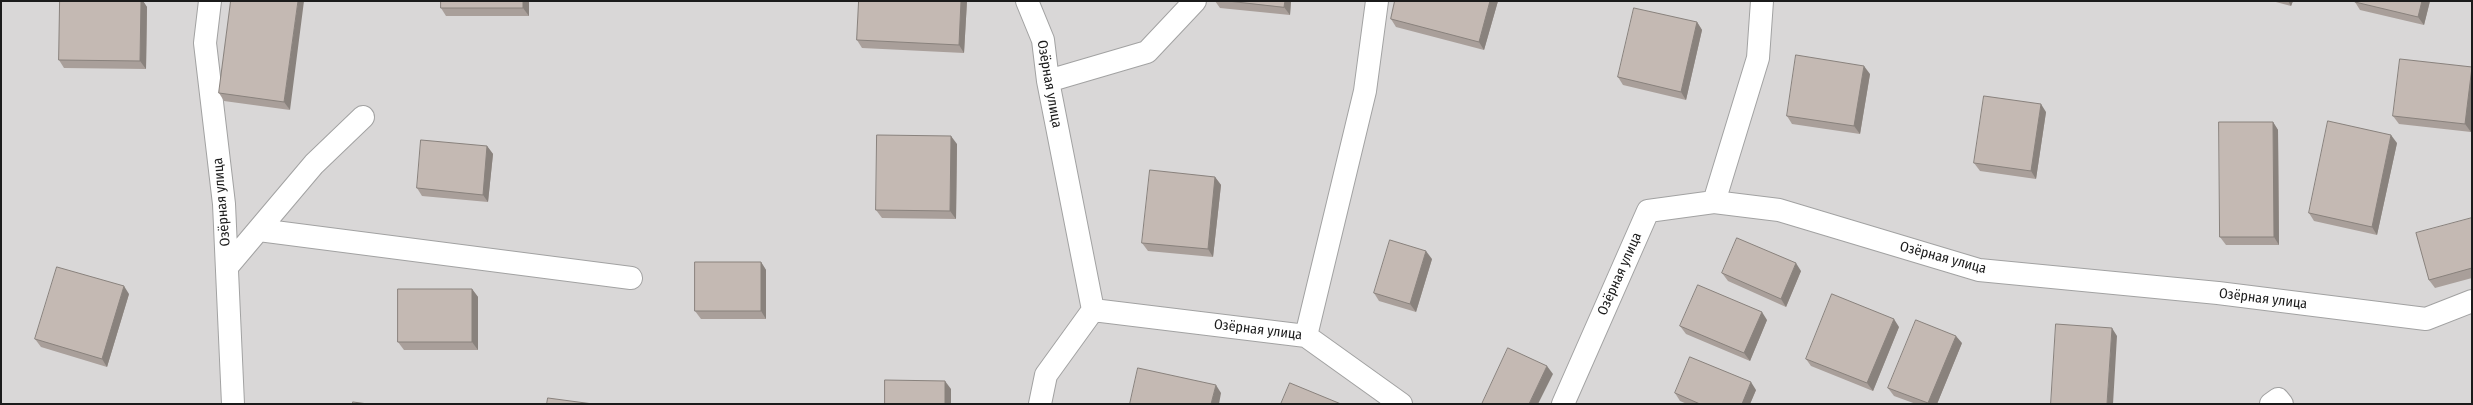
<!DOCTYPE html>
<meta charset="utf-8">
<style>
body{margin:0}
#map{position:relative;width:2473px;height:405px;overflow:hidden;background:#ede8df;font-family:"Fira Sans Condensed",sans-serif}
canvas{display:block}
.frame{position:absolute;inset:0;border:2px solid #1b1b1b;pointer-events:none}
</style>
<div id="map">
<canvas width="2473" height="405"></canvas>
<div class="frame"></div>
</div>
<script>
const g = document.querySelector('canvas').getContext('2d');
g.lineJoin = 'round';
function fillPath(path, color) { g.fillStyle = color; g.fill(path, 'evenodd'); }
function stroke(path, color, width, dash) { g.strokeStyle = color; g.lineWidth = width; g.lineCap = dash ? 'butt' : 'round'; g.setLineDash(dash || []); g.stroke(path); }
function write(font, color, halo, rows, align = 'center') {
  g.font = font + ' "Fira Sans Condensed",sans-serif'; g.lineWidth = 4; g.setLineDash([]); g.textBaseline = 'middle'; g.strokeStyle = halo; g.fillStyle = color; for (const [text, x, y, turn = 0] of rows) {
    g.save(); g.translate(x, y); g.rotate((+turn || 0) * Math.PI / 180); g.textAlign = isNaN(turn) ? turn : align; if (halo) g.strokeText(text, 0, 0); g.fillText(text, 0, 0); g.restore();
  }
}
fillPath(new Path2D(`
 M1,1h2471v403h-2471z`), '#d9d7d7');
const minor = new Path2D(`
 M210,1l-5,42 19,161 9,200
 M1027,1l16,39 5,41 45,229 -47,65 -6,29
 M1048,81l99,-29 48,-51
 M1714,202l44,-144 4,-57
 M259,230l372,48
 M227,267l87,-103 49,-47
 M1093,310l213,26 95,68
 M1306,336l59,-245 12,-90
 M1563,404l85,-193 66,-9 65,8 200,60 239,23 208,26 46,-18
 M2271,404l7,-5 4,5`);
stroke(minor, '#a2a2a2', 24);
stroke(minor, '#fff', 22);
fillPath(new Path2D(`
 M60,1h83l4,6 -1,62 -82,-1 -5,-8z
 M231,1l59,109 -66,-9 -5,-8z
 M529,1v15h-83l-5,-8z
 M859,1h108l-3,52 -102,-5 -5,-8z
 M1215,1h76l-1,14 -70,-7z
 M1395,1h103l-14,49 -88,-23 -5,-8z
 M2272,1h21l-2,5z
 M2355,1h75l-6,24 -64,-15 -5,-8z
 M1697,22l5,8 -16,70 -63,-15 -5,-8z
 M2472,67l-1,65 -72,-8 -6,-8z
 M1870,74l-10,60 -68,-10 -5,-8z
 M2046,112l-10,67 -56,-8 -6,-8z
 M2273,122l5,8 1,115h-53l-6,-8z
 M2397,143l-20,92 -63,-14 -5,-8z
 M957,144l-1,75 -74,-1 -6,-8z
 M487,146l6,8 -5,48 -66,-6 -5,-8z
 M1215,177l6,8 -8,72 -65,-6 -6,-8z
 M2472,218v60l-37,10 -6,-8z
 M1432,259l-16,53 -37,-11 -5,-8z
 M761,262l5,8v49h-65l-6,-8z
 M1801,271l-15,36 -58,-26 -6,-8z
 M472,289l6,8v53h-74l-6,-8z
 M129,294l-22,73 -66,-20 -6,-8z
 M1767,320l-17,41 -64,-27 -6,-8z
 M1899,327l-26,64 -62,-25 -5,-7z
 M1962,343l-25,61h-21l-22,-8 -6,-8z
 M1756,390l-6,14h-63l-7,-3 -5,-8z`), '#a99f9a');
fillPath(new Path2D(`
 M141,1h2l4,6 -1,62 -6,-8z
 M298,1h6l-14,109 -6,-8z
 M523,1h6v15l-6,-8z
 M961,1h6l-3,52 -5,-8z
 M1285,1h6l-1,14 -6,-8z
 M1490,1h8l-14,49 -5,-8z
 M2288,1h5l-2,5z
 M2422,1h8l-6,24 -6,-8z
 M1697,22l5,8 -16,70 -5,-8z
 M1864,66l6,8 -10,60 -6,-8z
 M2472,68v54l-1,10 -6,-8 7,-57z
 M2041,104l5,8 -10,67 -5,-8z
 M2273,122l5,8 1,115 -5,-8z
 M2391,135l6,8 -20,92 -5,-8z
 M951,136l6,8 -1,75 -6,-8z
 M487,146l6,8 -5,48 -5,-7z
 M1215,177l6,8 -8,72 -5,-8z
 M1426,251l6,8 -16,53 -6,-8z
 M761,262l5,8v49l-5,-8z
 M1796,263l5,8 -15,36 -5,-8z
 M124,286l5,8 -22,73 -5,-8z
 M472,289l6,8v53l-6,-8z
 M1762,312l5,8 -17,41 -6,-8z
 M1894,319l5,8 -26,64 -6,-8z
 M2112,328l5,8 -4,68h-6z
 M1956,336l6,7 -25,61h-8l-1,-1z
 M1547,366l6,8 -15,30h-9z
 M945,381l6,8v15h-6z
 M1751,382l5,8 -6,14h-8z
 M1216,385l5,8 -2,11h-8z`), '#89827d');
const building = new Path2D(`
 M60,1h81l-1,60 -81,-1z
 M231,1h67l-14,101 -65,-9z
 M441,1h82v7h-82z
 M859,1h102l-2,44 -102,-5z
 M1228,1h57l-1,6z
 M1395,1h95l-11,41 -88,-23z
 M2355,1h67l-4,16 -63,-15z
 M1634,8l63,14 -16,70 -63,-15z
 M1796,55l68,11 -10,60 -67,-10z
 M2400,59l72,8 -7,57 -72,-8z
 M1984,96l57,8 -10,67 -57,-8z
 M2328,121l63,14 -19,92 -63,-14z
 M2219,122h54l1,115h-54z
 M877,135l74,1 -1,75 -74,-1z
 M421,140l66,6 -4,49 -66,-7z
 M1150,170l65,7 -7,72 -66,-6z
 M2472,218v50l-43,12 -13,-47z
 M1737,238l59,25 -15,36 -59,-26z
 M1390,240l36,11 -16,53 -36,-11z
 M695,262h66v49h-66z
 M57,267l67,19 -22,73 -67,-20z
 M1698,285l64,27 -18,41 -64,-27z
 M398,289h74v53h-74z
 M1832,294l62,25 -27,64 -61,-24z
 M1916,320l40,16 -28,67 -40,-15z
 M2056,324l56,4 -5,76h-56z
 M1508,348l39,18 -18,38h-47z
 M1690,357l61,25 -9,22h-42l-25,-11z
 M1138,368l78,17 -5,19h-81z
 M885,380l60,1v23h-60z
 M1290,383l51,21h-60z
 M548,398l45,6h-46z
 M353,402l15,2h-15z`);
fillPath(building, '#c4b9b3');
stroke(building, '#89827d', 1);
write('14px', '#1b1b1b', '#fff', [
 ["Озёрная улица",1049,84,80],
 ["Озёрная улица",222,202,-95],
 ["Озёрная улица",1943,258,15],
 ["Озёрная улица",1620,274,-66],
 ["Озёрная улица",2263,299,7],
 ["Озёрная улица",1258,330,7]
]);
</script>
